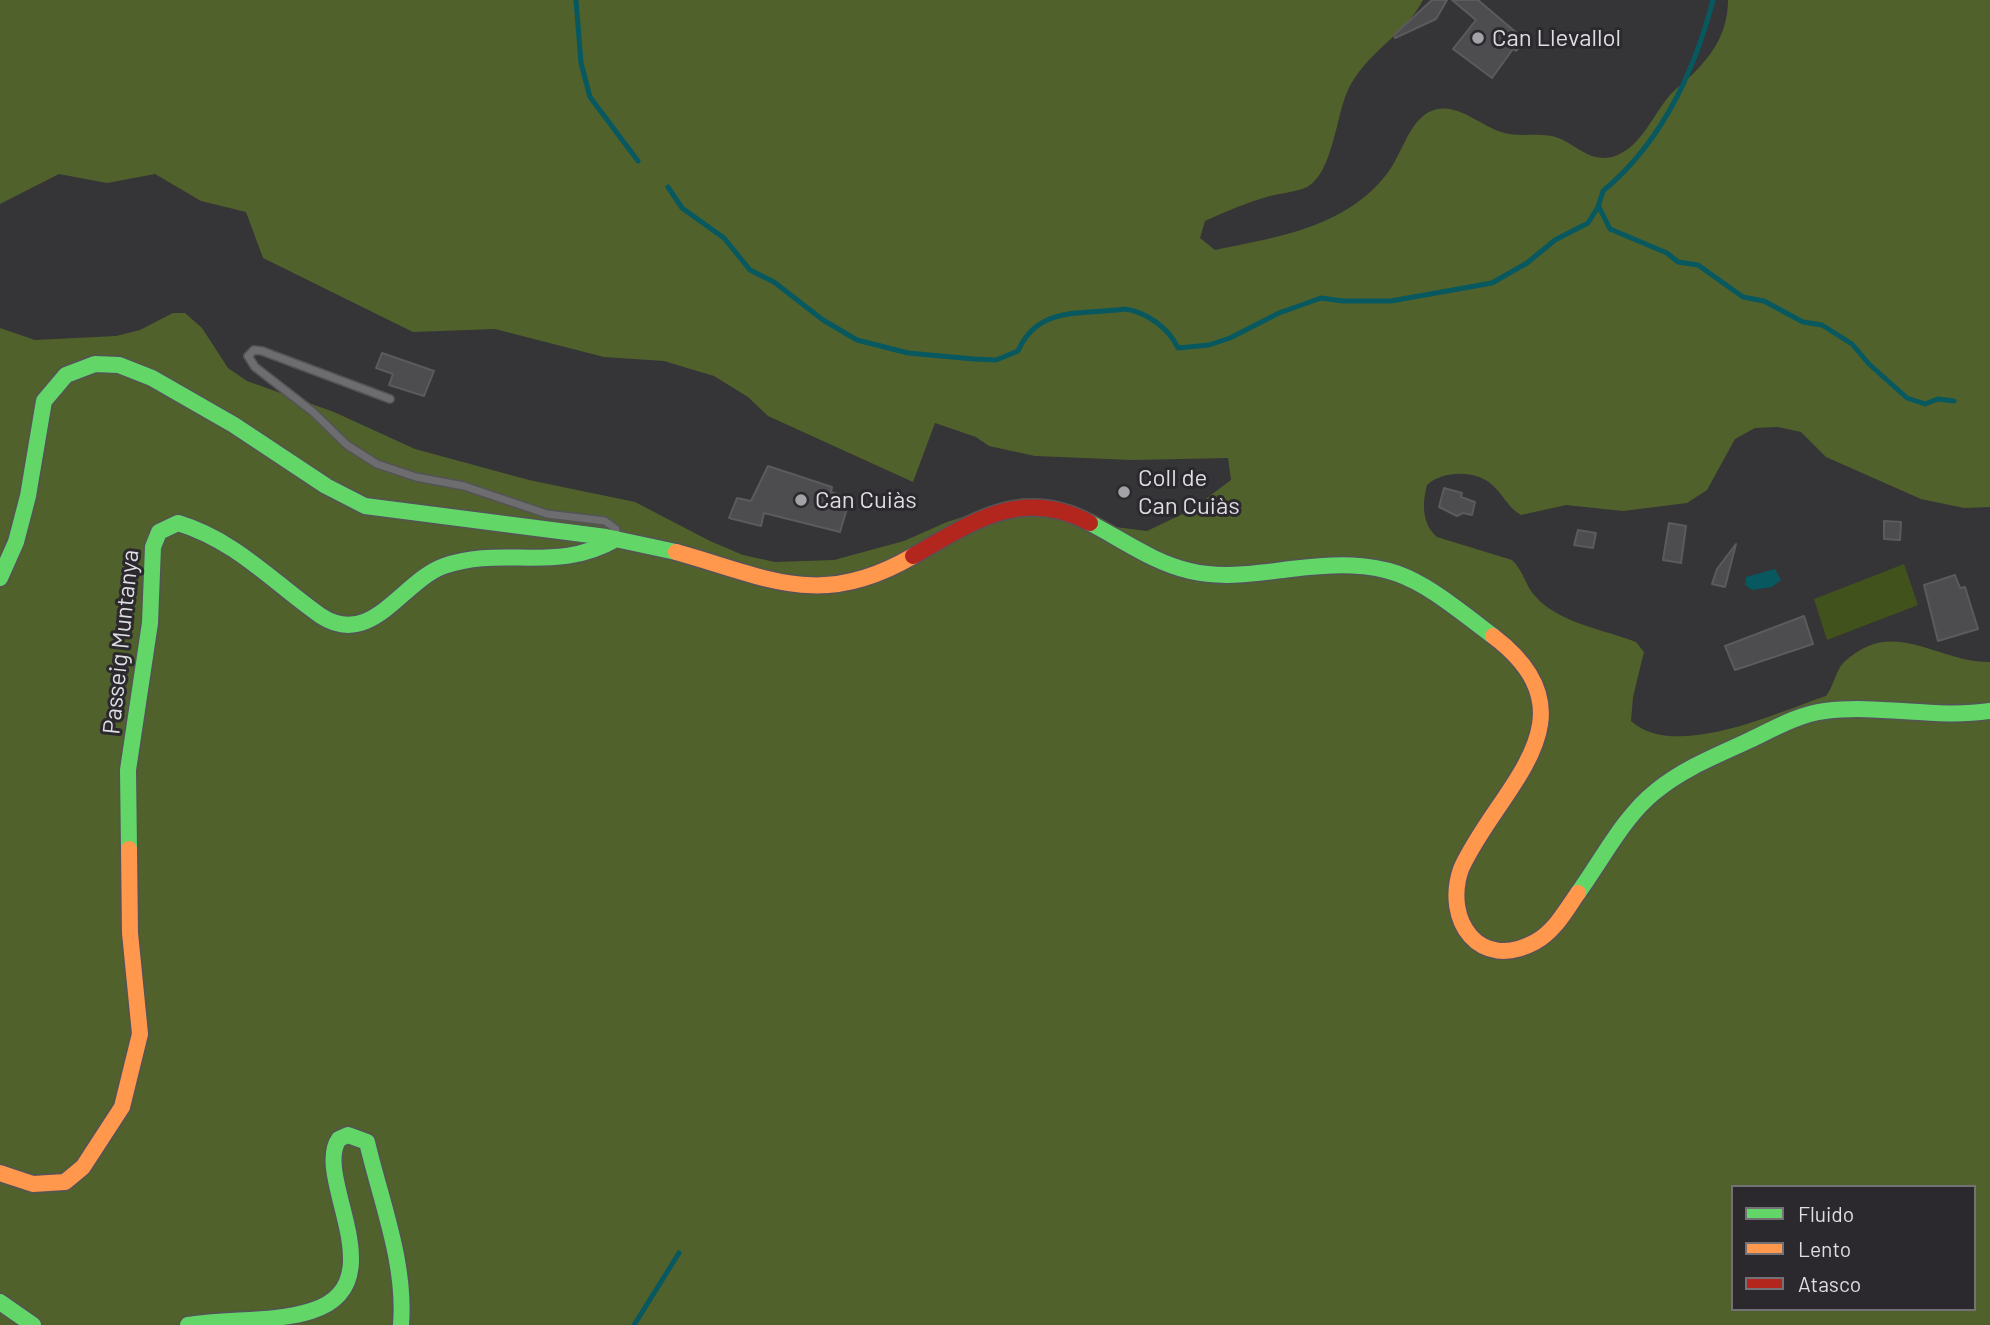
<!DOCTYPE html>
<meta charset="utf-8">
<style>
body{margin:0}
#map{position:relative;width:1990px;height:1325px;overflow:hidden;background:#353437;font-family:Barlow,sans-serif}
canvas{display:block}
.legend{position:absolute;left:1731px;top:1185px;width:245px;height:126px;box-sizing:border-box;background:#2b292e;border:2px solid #737176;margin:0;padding:9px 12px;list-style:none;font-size:21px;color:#dedde1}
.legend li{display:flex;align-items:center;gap:14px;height:35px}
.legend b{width:35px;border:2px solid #737176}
</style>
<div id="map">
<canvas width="1990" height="1325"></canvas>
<ul class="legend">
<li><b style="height:9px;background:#63d668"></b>Fluido</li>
<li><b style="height:9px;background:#ff974d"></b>Lento</li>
<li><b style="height:9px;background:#b3261e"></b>Atasco</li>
</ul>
</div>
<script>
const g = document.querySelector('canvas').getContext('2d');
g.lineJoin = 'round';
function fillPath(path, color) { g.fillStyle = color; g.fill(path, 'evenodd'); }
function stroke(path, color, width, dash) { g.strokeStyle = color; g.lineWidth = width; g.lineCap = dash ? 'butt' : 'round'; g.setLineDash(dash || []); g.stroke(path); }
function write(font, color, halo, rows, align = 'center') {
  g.font = font + ' Barlow,sans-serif'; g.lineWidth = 6; g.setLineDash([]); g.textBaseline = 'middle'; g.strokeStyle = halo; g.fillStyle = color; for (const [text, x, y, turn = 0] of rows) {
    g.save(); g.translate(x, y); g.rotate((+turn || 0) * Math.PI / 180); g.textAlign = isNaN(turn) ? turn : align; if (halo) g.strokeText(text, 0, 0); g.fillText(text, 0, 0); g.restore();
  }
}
fillPath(new Path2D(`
 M1904,564l14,41 -91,35 -13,-41z`), '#42521c');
fillPath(new Path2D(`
 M0,0h1423c-18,35 -58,53 -75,90 -12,25 -15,83 -41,97 -11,5 -25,6 -37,9 -22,6 -43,15 -65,25l-5,17 15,12c62,-13 129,-22 171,-75 15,-18 21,-49 41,-62 26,-15 50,11 74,19 20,7 42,-2 62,8 16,8 29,22 49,17 32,-9 42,-49 65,-69 28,-23 51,-49 51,-88h262v507l-26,1 -43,-9 -95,-42 -25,-25 -23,-5 -23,1 -20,11 -28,51 -20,13 -64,8 -57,-6 -45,10c-14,-8 -19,-23 -31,-32 -17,-13 -48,-12 -63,2 -5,19 -5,39 10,52l75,23c12,11 13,26 24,37 23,26 69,33 100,45l8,10 -11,45 -2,24c43,40 147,-9 195,-25 7,-9 10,-25 17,-33 50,-48 92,-1 147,-1v663h-1990v-997l35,12 81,-4 24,-6 33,-17h12l17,15 26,40 19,13 87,31 81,37 114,31 106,22 75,39 33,14 32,7 59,-2 70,-19 43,-19 76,-24 92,29 32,4 44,-21 40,-30 -3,-22 -95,2 -98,-4 -46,-10 -13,-9 -41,-14 -22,59 -145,-66 -20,-19 -34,-21 -50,-15 -60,-4 -109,-28 -82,3 -150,-74 -17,-46 -45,-11 -46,-27 -48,9 -48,-9 -59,30zM1733,1187h241v122h-241z`), '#51612c');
fillPath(new Path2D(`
 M1775,569l6,11 -9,7 -20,3 -7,-5 1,-8z`), '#08585f');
stroke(new Path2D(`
 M576,0l5,63 9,34 48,64
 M668,187l14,21 42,30 26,32 24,12 49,38 34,20 51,13 66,6 22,1 22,-9c20,-46 65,-36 107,-42 21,3 44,19 53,39l31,-3 21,-7 49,-25 42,-15 22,3h48l101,-18 35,-20 28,-23 33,-17 10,-16 5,-16c59,-49 91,-118 110,-191
 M1599,207l11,22 57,24 11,9 20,3 45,32 21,4 39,21 19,3 30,19 17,20 38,34 18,6 13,-5 16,2
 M634,1325l45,-72`), '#08585f', 5);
const building = new Path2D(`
 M1432,0h15l-11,19 -41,19 -1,-3z
 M1452,0h26l47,40 -9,11 -3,-2 -21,29 -39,-29 23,-29z
 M382,353l52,18 -10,25 -35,-11 4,-11 -17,-6z
 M768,466l64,21 -1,5 19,6 -10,34 -76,-19 -3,13 -32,-8 8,-20 14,3z
 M1444,488l18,5 -1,4 14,5 -3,13 -9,-2 -6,3 -18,-9z
 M1884,521l17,1 -1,18 -16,-1z
 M1669,523l17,3 -5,37 -18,-3z
 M1578,530l18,3 -3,15 -19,-3z
 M1736,544l-11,43 -13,-3 5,-15z
 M1955,575l5,13 5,-1 13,42 -40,12 -14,-56z
 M1804,616l9,28 -78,26 -10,-24z`);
fillPath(building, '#4d4c4e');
stroke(building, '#5b5a5c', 2);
const lane = new Path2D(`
 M390,399l-128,-48 -8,-1 -6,6 7,11 58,45 34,33 30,19 39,13 48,9 83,28 58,7 11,8v9`);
const fast = new Path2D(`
 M1090,523c33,17 64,40 100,48 33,8 68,2 101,-2 104,-13 123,7 202,67
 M0,578l16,-36 12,-46 16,-95 22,-26 29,-11 24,1 33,13 82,47 92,61 39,20 241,31 70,15
 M129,849l-1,-79 22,-147 3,-76 6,-15 19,-9c57,17 96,60 143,93 51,33 81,-35 123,-50 59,-21 112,8 172,-27
 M1578,893c24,-33 46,-77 78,-102 28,-23 62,-36 94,-51 23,-11 49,-26 75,-29 55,-7 110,8 165,0
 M0,1302l33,23
 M188,1325c40,-7 84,-2 123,-14 87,-27 1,-134 28,-172l9,-4 19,7c14,60 39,121 34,183`);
const slow = new Path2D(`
 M676,552c93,26 145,58 237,4
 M1493,636c108,82 5,151 -32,233 -18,52 19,103 74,73 20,-11 31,-32 43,-49
 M0,1173l33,11 32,-2 18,-15 39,-60 18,-73 -10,-101 -1,-84`);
const jam = new Path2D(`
 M913,556c59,-34 109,-70 177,-33`);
stroke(lane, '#545355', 10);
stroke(fast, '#545355', 19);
stroke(slow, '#545355', 19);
stroke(jam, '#545355', 19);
stroke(lane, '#6d6c6e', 7);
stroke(fast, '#63d668', 16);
stroke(slow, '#ff974d', 16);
stroke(jam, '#b3261e', 16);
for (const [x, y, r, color] of [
 [1478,38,7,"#a3a2a6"],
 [1124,492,7,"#a3a2a6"],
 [801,500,7,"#a3a2a6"]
]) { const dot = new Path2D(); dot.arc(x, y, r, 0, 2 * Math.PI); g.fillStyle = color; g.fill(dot); stroke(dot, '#2b292e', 2.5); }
write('24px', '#dedde1', '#2b292e', [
 ["Can Llevallol",1492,38],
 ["Coll de",1138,478],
 ["Can Cuiàs",1138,506],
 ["Can Cuiàs",815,500]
], 'left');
write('24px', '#dedde1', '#2b292e', [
 ["Passeig Muntanya",121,642,-84]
]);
</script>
